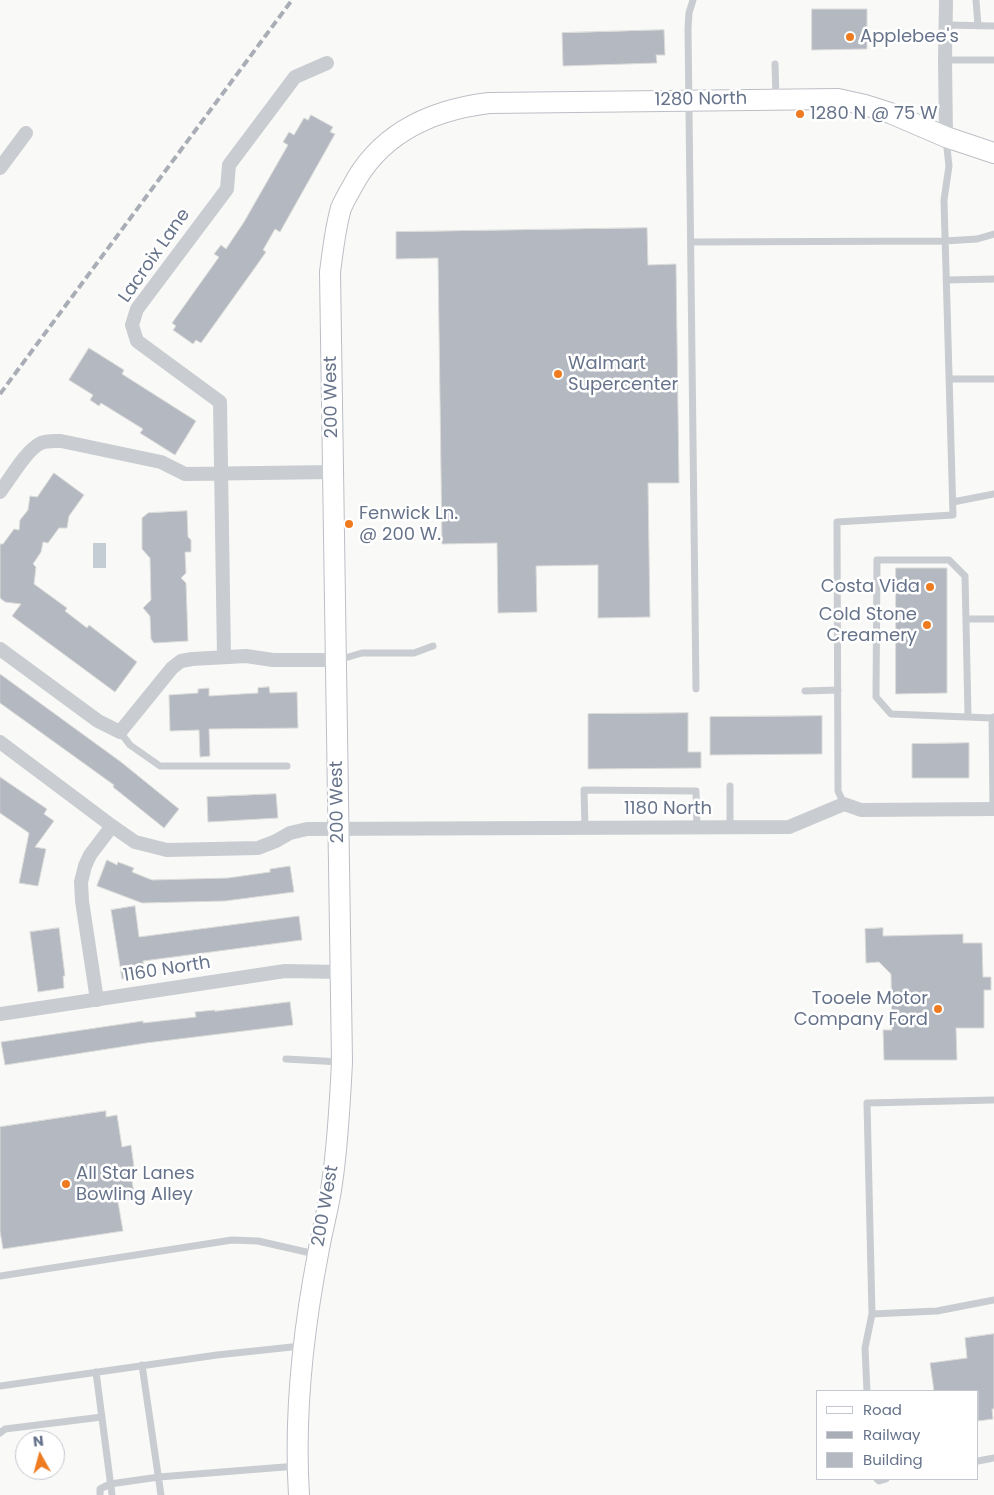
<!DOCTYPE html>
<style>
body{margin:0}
#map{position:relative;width:994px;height:1495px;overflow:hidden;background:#f9f9f7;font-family:Poppins,sans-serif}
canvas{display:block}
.legend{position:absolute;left:816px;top:1390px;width:162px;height:90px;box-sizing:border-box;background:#fff;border:1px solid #c2c7d0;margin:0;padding:6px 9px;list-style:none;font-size:15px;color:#66738a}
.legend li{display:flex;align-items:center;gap:10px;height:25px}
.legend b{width:25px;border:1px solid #c2c7d0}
.north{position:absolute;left:15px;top:1430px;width:50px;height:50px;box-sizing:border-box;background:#fff;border:1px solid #c2c7d0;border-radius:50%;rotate:353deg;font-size:14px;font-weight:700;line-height:20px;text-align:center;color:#66738a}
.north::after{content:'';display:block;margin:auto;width:18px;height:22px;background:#ef7b21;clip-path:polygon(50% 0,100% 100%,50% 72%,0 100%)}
</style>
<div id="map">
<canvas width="994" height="1495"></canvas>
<ul class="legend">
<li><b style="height:6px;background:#fff"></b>Road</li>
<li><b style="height:6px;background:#a9adb5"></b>Railway</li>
<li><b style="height:14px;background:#b4b9c1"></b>Building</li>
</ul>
<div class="north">N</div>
</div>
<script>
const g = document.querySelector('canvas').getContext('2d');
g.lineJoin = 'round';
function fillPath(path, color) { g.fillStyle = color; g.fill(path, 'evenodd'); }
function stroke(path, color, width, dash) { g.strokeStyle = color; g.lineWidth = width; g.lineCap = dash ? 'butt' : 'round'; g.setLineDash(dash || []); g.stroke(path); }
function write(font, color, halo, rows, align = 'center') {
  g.font = font + ' Poppins,sans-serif'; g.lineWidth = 5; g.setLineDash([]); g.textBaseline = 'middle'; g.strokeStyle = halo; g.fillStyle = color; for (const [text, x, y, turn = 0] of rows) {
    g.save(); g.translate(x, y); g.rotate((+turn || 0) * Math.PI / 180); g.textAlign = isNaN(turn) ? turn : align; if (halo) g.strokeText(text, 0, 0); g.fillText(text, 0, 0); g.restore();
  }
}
fillPath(new Path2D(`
 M93,543h13v25h-13z`), '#c5cdd4');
const building = new Path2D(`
 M812,9h55v40l-55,1z
 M664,30l1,25h-9l1,8 -94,3 -1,-33z
 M311,115l22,12 -3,5 5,2 -55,98 -5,-3 -12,21 3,2 -12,17 -53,74 -5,-3 -3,4 -20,-14 3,-4 -4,-3 47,-66 -5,-3 7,-9 5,4 18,-27 44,-77 -5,-3 6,-10 5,3 10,-17 4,2z
 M647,228l1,37 28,-1 3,219h-31l2,134 -52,1v-53l-62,1 1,46 -39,1 -1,-70 -55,1 -4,-286 -42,1v-27z
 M89,348l35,22 -2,4 74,47 -21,34 -35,-22 3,-4 -42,-26 -2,3 -9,-6 3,-5 -24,-15z
 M54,473l30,22 -15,21 -2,12h-8l-11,15 -5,-1 -2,10 -8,12 3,3 -2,17 33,24 -2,3 22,17 2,-3 48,37 -22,30 -103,-76 9,-12 -16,-2 -5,-4v-54h3l11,-15 5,1 1,-10 8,-10 2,-14 7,1z
 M187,511l1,26 3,3v12h-6l1,21 -5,5 5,5 2,58 -34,2 -3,-4 -1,-23 -7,-8 8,-8 -1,-42 -8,-9v-31l6,-5z
 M896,568h51v125l-51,1z
 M0,674l121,88 58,47 -15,19 -51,-41 1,-2 -114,-82z
 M269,687l1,6 27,-1 1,36 -89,1 1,27 -10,1 -1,-27 -29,1 -1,-36 29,-2v-4l11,-1v8l49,-3v-5z
 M688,713v39h13v16l-113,1v-55z
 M822,716v38l-112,1v-38z
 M969,743v35h-57v-34z
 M0,777l47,32 -3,5 10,7 -19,26 11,2 -8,37 -19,-3 10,-50 -29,-20z
 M276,794l2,24 -70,4 -1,-25z
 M107,860l10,5 1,-3 16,6 -2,4 20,8 76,-2 42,-6v-3l20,-3 4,26 -69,9 -83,2 -45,-17z
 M135,906l4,31 160,-21 3,24 -159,21 2,14 -23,4 -11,-69z
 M59,928l6,48h-2l1,12 -26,4 -8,-60z
 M883,928v8l80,-2v9h19l1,34h8v13h-7v38h-28l1,32h-73l-1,-30h9l-1,-56 -12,-12 -13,1 -1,-34z
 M290,1002l3,23 -147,18 -141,22 -4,-23 142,-21v2l53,-6 -1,-5 20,-2v1z
 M106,1111v6l11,-2 5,32 9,-2 3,22 -4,1 5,32 -17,2 5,29 -120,18 -3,-18v-104z
 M994,1334v75h-2l1,10 -15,2v-30h-44l-4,-28 37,-5 -2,-20z`);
fillPath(building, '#b4b9c1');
stroke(building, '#dbdbd9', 1);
const secondary = new Path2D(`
 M299,1495c-5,-80 4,-163 19,-241 4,-24 11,-47 14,-71 6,-40 8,-81 10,-121l-12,-790c3,-22 5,-43 11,-64 3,-7 7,-14 11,-21 28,-54 79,-77 137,-84l349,-4 27,6 25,8 56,24 48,16`);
stroke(secondary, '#bbbfc5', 22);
stroke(new Path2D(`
 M693,0l-4,13 -1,15 8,661
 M976,0l2,26
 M947,25l47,1
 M945,60h49
 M775,64l1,35
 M691,242l254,-1 32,-2 17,-5
 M946,280l48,-1
 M949,379h45
 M953,502l41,-8
 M966,619h28
 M338,660l24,-7h52l19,-7
 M805,691l33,-1
 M968,716l-3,-140 -16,-16h-72l-1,137 15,17 101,4 2,-1
 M992,718l1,93
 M120,732l10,13 30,21h127
 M730,786v41
 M844,804l-6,-13 -1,-269 116,-7 -9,-315 5,-34 -3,-27
 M585,828l-1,-38 112,1 1,36
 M286,1059l55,3
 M994,1100l-127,3 5,211 65,-3 57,-11
 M0,1276l232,-36 26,1 57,13
 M142,1365l19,130
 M96,1372l16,123
 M0,1386l217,-31 84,-9
 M867,1391l-2,-43 7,-34
 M0,1433l5,-4 97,-12
 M978,1461l16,-3
 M877,1479l2,2 7,-2
 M100,1495v-6l10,-5 49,-7 138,-11`), '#c9ccd0', 7);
stroke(new Path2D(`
 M946,137l-1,-77 1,-60
 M0,168l26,-35
 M0,492c10,-13 26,-42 41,-49 7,-3 13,-2 20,-2l100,21 24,12 149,-2
 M0,649l98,72 22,11 52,-64 9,-7 11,-2 54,-3 27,4h63
 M224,657l-4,-255 -83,-61 -5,-16 5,-16 90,-120 2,-24 66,-88 32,-14
 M0,742l112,84 23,16 32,8 91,-2 18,-7 14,-8 17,-4 482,-2 55,-23 17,6 133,-1
 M97,1000l-15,-99 -1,-19 4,-16 5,-11 22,-29
 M0,1014l285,-43 55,1`), '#c9ccd0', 14);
stroke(secondary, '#fff', 20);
stroke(new Path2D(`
 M0,394l292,-394`), '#a9adb5', 4, [8, 4]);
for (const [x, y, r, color] of [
 [850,37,5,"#ef7b21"],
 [800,114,5,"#ef7b21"],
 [558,374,5,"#ef7b21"],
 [349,524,5,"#ef7b21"],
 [930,587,5,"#ef7b21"],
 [927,625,5,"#ef7b21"],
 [938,1009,5,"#ef7b21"],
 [66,1184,5,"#ef7b21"]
]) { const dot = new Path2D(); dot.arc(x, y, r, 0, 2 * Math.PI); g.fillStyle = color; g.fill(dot); stroke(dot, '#fff', 2); }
write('18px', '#66738a', '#fff', [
 ["Applebee's",860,37],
 ["1280 N @ 75 W",810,114],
 ["Walmart",568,364],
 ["Supercenter",568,385],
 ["Fenwick Ln.",359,514],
 ["@ 200 W.",359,535],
 ["Costa Vida",920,587,"right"],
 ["Cold Stone",917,615,"right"],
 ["Creamery",917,636,"right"],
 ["Tooele Motor",928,999,"right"],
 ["Company Ford",928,1020,"right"],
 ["All Star Lanes",76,1174],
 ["Bowling Alley",76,1195]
], 'left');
write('18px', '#66738a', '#fff', [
 ["1280 North",701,100,-1],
 ["Lacroix Lane",155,256,-55],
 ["200 West",332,397,-91],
 ["200 West",338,802,-91],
 ["1180 North",668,809],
 ["1160 North",167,970,-9],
 ["200 West",326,1206,-80]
]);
</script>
